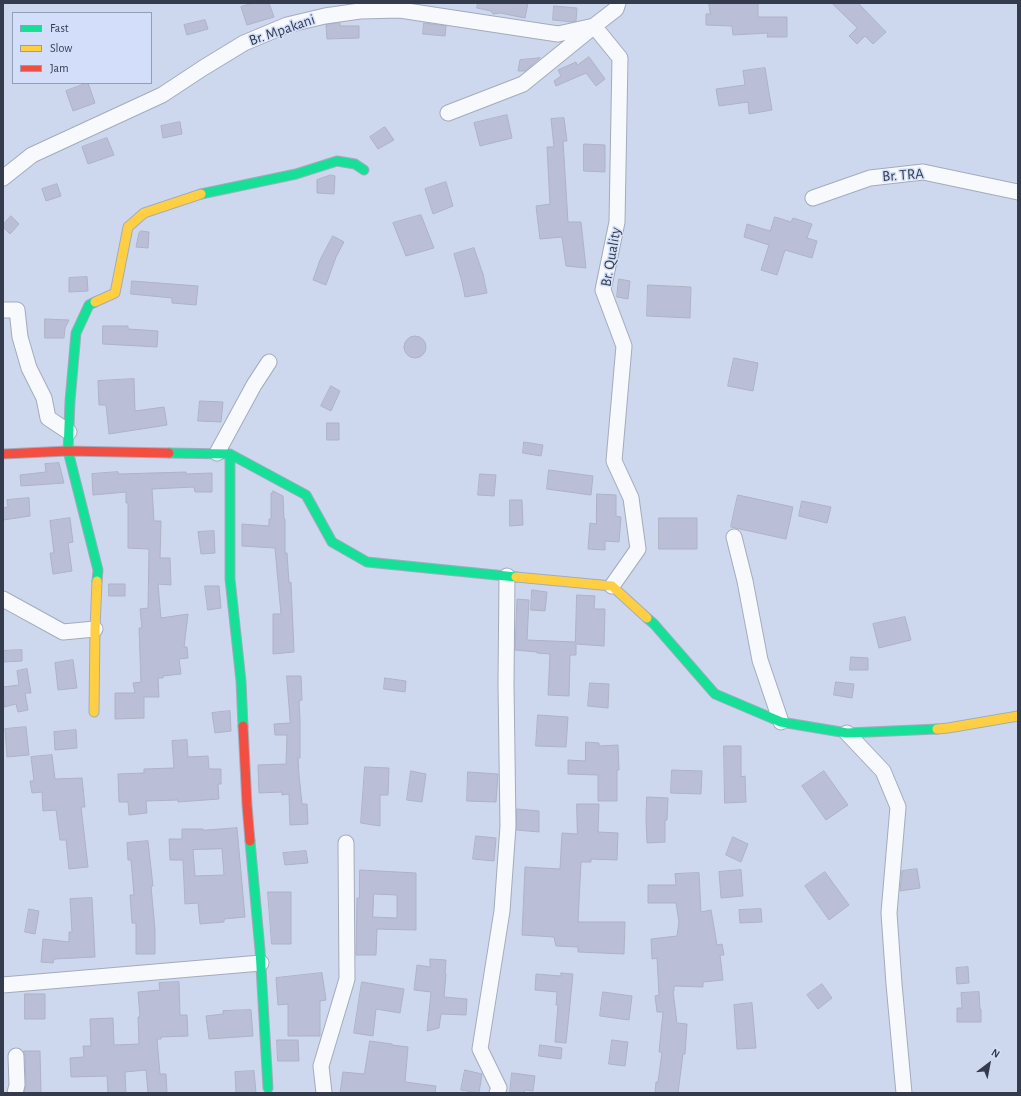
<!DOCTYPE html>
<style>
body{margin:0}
#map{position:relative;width:1021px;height:1096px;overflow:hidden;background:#cdd8ef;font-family:"Alegreya Sans",sans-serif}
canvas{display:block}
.frame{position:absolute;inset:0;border:4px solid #333b4d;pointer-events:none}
.legend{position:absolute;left:12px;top:12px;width:140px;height:72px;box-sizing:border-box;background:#d3dffa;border:1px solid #939db5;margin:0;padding:5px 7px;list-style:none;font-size:12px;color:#333b4d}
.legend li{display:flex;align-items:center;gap:8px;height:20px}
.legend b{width:20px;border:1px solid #939db5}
.north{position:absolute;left:969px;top:1044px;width:40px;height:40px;-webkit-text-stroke:3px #d3dffa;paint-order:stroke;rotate:32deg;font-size:11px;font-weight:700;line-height:16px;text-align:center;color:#333b4d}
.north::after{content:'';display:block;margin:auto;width:14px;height:18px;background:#333b4d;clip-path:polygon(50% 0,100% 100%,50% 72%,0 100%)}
</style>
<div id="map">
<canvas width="1021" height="1096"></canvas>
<div class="frame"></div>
<ul class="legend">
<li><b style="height:5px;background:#16e098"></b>Fast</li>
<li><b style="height:5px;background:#ffcf43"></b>Slow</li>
<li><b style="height:5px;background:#f24e42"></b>Jam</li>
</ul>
<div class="north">N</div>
</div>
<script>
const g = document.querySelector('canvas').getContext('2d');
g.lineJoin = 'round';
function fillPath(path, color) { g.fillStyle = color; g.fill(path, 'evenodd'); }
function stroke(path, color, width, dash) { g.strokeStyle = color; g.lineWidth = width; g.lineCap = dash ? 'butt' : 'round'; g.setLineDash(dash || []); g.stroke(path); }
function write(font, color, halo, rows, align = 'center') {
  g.font = font + ' "Alegreya Sans",sans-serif'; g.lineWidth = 3; g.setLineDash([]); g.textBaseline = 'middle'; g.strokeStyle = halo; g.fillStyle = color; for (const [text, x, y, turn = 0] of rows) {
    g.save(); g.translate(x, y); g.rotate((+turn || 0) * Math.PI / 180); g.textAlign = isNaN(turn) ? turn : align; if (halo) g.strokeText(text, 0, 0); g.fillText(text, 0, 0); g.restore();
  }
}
const building = new Path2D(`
 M253,3h16l5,14 -27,8 -6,-18z
 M478,3h50l-3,15 -25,-5 -7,1 -2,-3 -14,-3z
 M709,3h49v14h29v20h-20l1,-4 -35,2 -1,-9 -26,-1v-11h4z
 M832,3h26l28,29 -13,12 -8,-8 -8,8 -8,-8 8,-8z
 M554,6l23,2 -1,13 -4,1 -19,-2z
 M205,20l3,9 -21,6 -3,-10z
 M340,23v3h19v12l-32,1 -1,-14z
 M424,23l22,3 -1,10 -22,-2z
 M589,57l16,22 -9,7 -10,-13 -30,13 -2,-5 7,-5 -3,-6 18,-8 1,3z
 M540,58l-15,13h-7l2,-11z
 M765,68l7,42 -23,4 -1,-12 -29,4 -3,-17 29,-4 -2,-14z
 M88,83l7,20 -22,8 -7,-20z
 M507,115l5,23 -32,8 -6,-23z
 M564,118l3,23h-4l5,81h13l5,46 -20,-2 -4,-29 -22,2 -4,-33 14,-2 -3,-57h7l-3,-28z
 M180,122l2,12 -19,4 -2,-12z
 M385,127l9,13 -16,9 -8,-12z
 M107,138l7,17 -26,9 -6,-17z
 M584,144l21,1v27l-21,-1z
 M331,175l4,1 -1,18 -17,-1v-13z
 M446,182l7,24 -20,8 -8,-25z
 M57,184l4,12 -15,5 -4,-12z
 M421,215l13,33 -28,8 -13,-33z
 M11,216l8,8 -9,10 -7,-7v-2z
 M775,217l16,5 2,-4 19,6 -5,14 10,3 -5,17 -27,-8 -8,25 -16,-5 8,-25 -25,-8 3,-13 23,7z
 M141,231l8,1 -1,16 -12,-1 3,-14z
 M333,236l11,6 -8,15 -10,28 -13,-5 7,-20z
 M474,248l9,26 4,19 -22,4 -3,-15 -8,-28z
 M87,277l1,14 -19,1v-14z
 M619,279l11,2 -2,18 -11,-2z
 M132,281l66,5 -2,19 -24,-2v-5l-41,-4z
 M648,285l43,2 -1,31 -43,-2z
 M45,319l24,1 -4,8 -1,10h-19z
 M103,326h25v3l30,2 -1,16 -54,-3z
 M404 347a11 11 0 1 1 22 0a11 11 0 1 1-22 0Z
 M734,358l24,5 -5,28 -25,-5z
 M134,379l1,32 29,-4 3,18 -58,9 -3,-29h-7l-1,-24z
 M331,386l9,5 -9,20 -10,-5z
 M200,401l23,1 -2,20 -23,-1z
 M327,423h12v17h-12z
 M524,442l19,3 -2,11 -18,-3z
 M59,463l5,20 -43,3 -1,-11 26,-3 -1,-8z
 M549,470l44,6 -2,19 -44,-6z
 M118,472l1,2 67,-2v2l26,-1v19h-17l-1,-5 -42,2 2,32h7l-1,37h10l1,27 -13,-1 3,34 27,-4 -4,33h3l1,11 -9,1 2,15 -18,2v2h-5l1,19h-15v21l-29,1v-26h20l-2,-10 8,-1 -2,-54h3l-2,-19 8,-1 1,-59 -21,-1v-45h-2v-11l-33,3 -1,-21z
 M480,474l16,1 -2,21 -16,-1z
 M273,491l10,5 1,23h1v34h2l2,30 2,-1 3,70 -21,2v-40h8l-6,-66 -33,-2v-22l27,2v-7h2v-26h2z
 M597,494l19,1v21l5,1 -2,25 -14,-1v9l-17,-1 2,-26 6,1z
 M738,495l55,12 -7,32 -55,-12z
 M29,498l1,18 -27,4v-12l5,-1 -1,-7z
 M510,500h12l1,25 -13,1z
 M802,501l29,6 -4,16 -28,-7z
 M70,518l3,24 -5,1 4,28 -19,3 -3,-21h4l-4,-32z
 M659,518h38v31h-38z
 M214,531l1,22 -14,1 -3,-22z
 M109,584h16v12h-16z
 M205,586h14l2,22 -13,2z
 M532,590l15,2 -2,19 -14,-1z
 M577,595l18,1 -1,13h11l-1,37 -28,-2v11h-6l-1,41 -21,-1 2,-41 -13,-1v-1l-22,-2 2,-51 12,1 -2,40 48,2z
 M905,617l6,23 -32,8 -6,-24z
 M22,650v11l-18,1 -1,-11z
 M851,657l17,1v12h-18z
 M73,660l4,28 -19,2 -3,-27z
 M27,669l4,24h-6l3,17 -10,2 -2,-8 -12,3 -1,-20 16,-2 -2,-14z
 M287,676h14l1,24 -3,1 1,18v39h-2l1,17 3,29h5l1,20 -18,1 -1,-31 -7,1v-3l-23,1 -1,-28 28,-1 1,-29h-12l-1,-11 16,-1z
 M385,678l21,3 -1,11 -21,-3z
 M836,682l18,2 -2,14 -18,-3z
 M590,683l19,1 -1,24 -20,-2z
 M230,711l1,20 -16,2 -3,-20z
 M538,715l30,2 -2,30 -30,-1z
 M26,727l3,28 -22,2 -2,-28z
 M76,730l1,18 -22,2 -1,-18z
 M187,740l1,17 20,-1 1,13h12v15h-3l1,15 -41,3v-2l-32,1 1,12 -18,2 -1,-13h-9l-1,-28 26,-1v-4l30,-1 -2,-27z
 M586,742l13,1v3l19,-1 1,25h-2v31h-19v-26l-30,-1v-14l17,1z
 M724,746h17v31l4,-1 1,26 -21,1z
 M52,755l3,24 27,-1 3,29h-4l7,60 -19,2 -3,-29h-6l-4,-30 -13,1 -1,-19 -10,1 -2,-12h4l-3,-24z
 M365,767l24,1 -1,27h-8v31l-19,-3z
 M672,770l30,1 -1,23 -30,-1z
 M411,771l15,3 -4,28 -15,-2z
 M824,771l24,34 -22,15 -24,-34z
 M468,772l30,2 -2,28 -29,-1z
 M647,797l21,1 -1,22h-2v22l-18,1 -1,-24z
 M577,804h22l-1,28 20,1 -1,27 -26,-1v3h-10l-3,60h47l-1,32 -46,-2v-5l-22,-1 -2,-9 -32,-2 3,-68 35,2 2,-36 15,1z
 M517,809l22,2v21l-22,-2z
 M237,828l8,89 -21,2v3l-24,2 -2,-21 -13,1 -2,-44h-13l-1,-21h13v-10h21v1zM222,849l2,26 -29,1 -2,-26z
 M476,836l20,2 -2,23 -21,-2z
 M733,837l15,7 -7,18 -15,-7z
 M148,841l5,45h-2l4,44v24h-19v-31h-4l-2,-28h4l-3,-35h-3l-1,-17z
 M306,851l2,12 -23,2 -2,-12z
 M917,869l3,19 -20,3 2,-20z
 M360,870l56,3v57l-39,-1 -1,26h-20l1,-57h2zM374,894l23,1v23l-24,-1z
 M741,870l2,26 -22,2 -2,-26z
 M825,872l24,33 -20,15 -24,-34z
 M699,873l2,39 10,-2 6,35 5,-1 2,11h-4l3,25 -20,2v5l-29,-1v5h-1l4,32 10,1 -2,30h-2l-5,39h-23l1,-11h2l4,-30h-3l4,-40h-6l-2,-16 4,-1 -2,-37 -5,1 -1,-20 26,-3 2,-14 -3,-19h-28v-18h28l-1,-11z
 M268,892h23v52h-19z
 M92,898l3,59 -41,2 -1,4 -12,-1 2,-23 26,3v-10h3l-2,-33z
 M29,909l10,2 -4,23 -10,-2z
 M761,909l1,13 -22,1 -1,-13z
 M430,959l16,1 -1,14h1l-2,23 23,2 -1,16 -25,-1 -2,14 -12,3 4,-39 -17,-2 3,-25 13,2z
 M968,967l1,16 -12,1 -1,-16z
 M322,973l4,27 -6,1v35h-32v-32l-10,1 -2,-27z
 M561,973l12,1 -7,69 -11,-1 3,-37h-2l1,-13 -22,-2 1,-16 25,2z
 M179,982l1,33h7l1,21 -27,1v2h-4l3,35h6l1,19h-19l-2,-23 -21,2 1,21h-18l-1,-17 -36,1 -1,-19 14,-1 -1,-11h8l-1,-27 23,-1 1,27 25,-1 -1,-27h2l-2,-25 22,-2 -1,-7z
 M362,982l42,7 -4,24 -24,-4 -3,27 -19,-3z
 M822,984l10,14 -14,11 -11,-14z
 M603,992l29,4 -3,24 -29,-4z
 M979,992l1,17h1v13h-24v-14h5l-1,-15z
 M25,994h20v25h-20z
 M752,1003l4,45 -19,1 -3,-44z
 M251,1010l2,26 -44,3 -3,-23 17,-2v-3z
 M277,1040h21l1,21h-21z
 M612,1040l16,2 -3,24 -16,-2z
 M370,1041l22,3v1l16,2 -3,35 31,4 -1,7h-95l3,-21 21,2z
 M540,1045l22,3 -1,11 -22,-3z
 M24,1051h16l1,42h-17l2,-8 -1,-29z
 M465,1070l17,4 -3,19 -18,-3z
 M254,1071l2,22h-20l-1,-21z
 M512,1073l23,3 -2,15 -8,-1 -1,3h-14z`);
fillPath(building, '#babfd7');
stroke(building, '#aeb2c5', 1);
const street = new Path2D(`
 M448,113l75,-29 69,-56
 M3,178l29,-23 130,-60 41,-27 41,-25 43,-18 38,-9 35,-5 40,-1 158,24 36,-8
 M813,198l57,-20 53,-6 95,20
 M3,310h14l3,27 9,31 15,30 4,20 21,14
 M217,453l37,-68 15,-23
 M734,537l11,44 15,79 21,62
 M612,586l26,-37 -7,-51 -17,-37 10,-115 -21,-56 14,-68 3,-164 -26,-32 22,-17 2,-6
 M3,599l60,33 32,-3
 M847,733l36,38 15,36 -9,106 5,71 10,109
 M3,985l258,-22
 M15,1093l2,-8 -1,-29
 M324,1093l-3,-27 26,-87 -1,-136
 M497,1093l2,-5 -19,-39 22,-138 6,-85 -2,-142 1,-108`);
const fast = new Path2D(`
 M201,194l95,-20 41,-13 18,3 9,6
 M95,302l-6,3 -13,28 -6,68 -2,50 30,119 -1,11
 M169,453l61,1 76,41 26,47 35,20 149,15
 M230,454v125l11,102 2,45
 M647,618l7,6 61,70 66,28 66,11 90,-4
 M250,841l10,109 8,138`);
const slow = new Path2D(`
 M95,302l20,-9 13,-66 16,-14 57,-19
 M516,577l96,9 35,32
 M94,712l1,-83 2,-48
 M937,729l11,-1 70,-12`);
const jam = new Path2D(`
 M3,454l65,-3 101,2
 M243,726l4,79 3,36`);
stroke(street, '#a3abbd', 17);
stroke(fast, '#a3abbd', 11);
stroke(slow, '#a3abbd', 11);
stroke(jam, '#a3abbd', 11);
stroke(street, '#f8f9fd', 15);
stroke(fast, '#16e098', 9);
stroke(slow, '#ffcf43', 9);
stroke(jam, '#f24e42', 9);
write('15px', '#333b4d', '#d3dffa', [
 ["Br. Mpakani",282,30,-19],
 ["Br. TRA",903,175,-4],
 ["Br. Quality",611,257,-80]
]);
</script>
